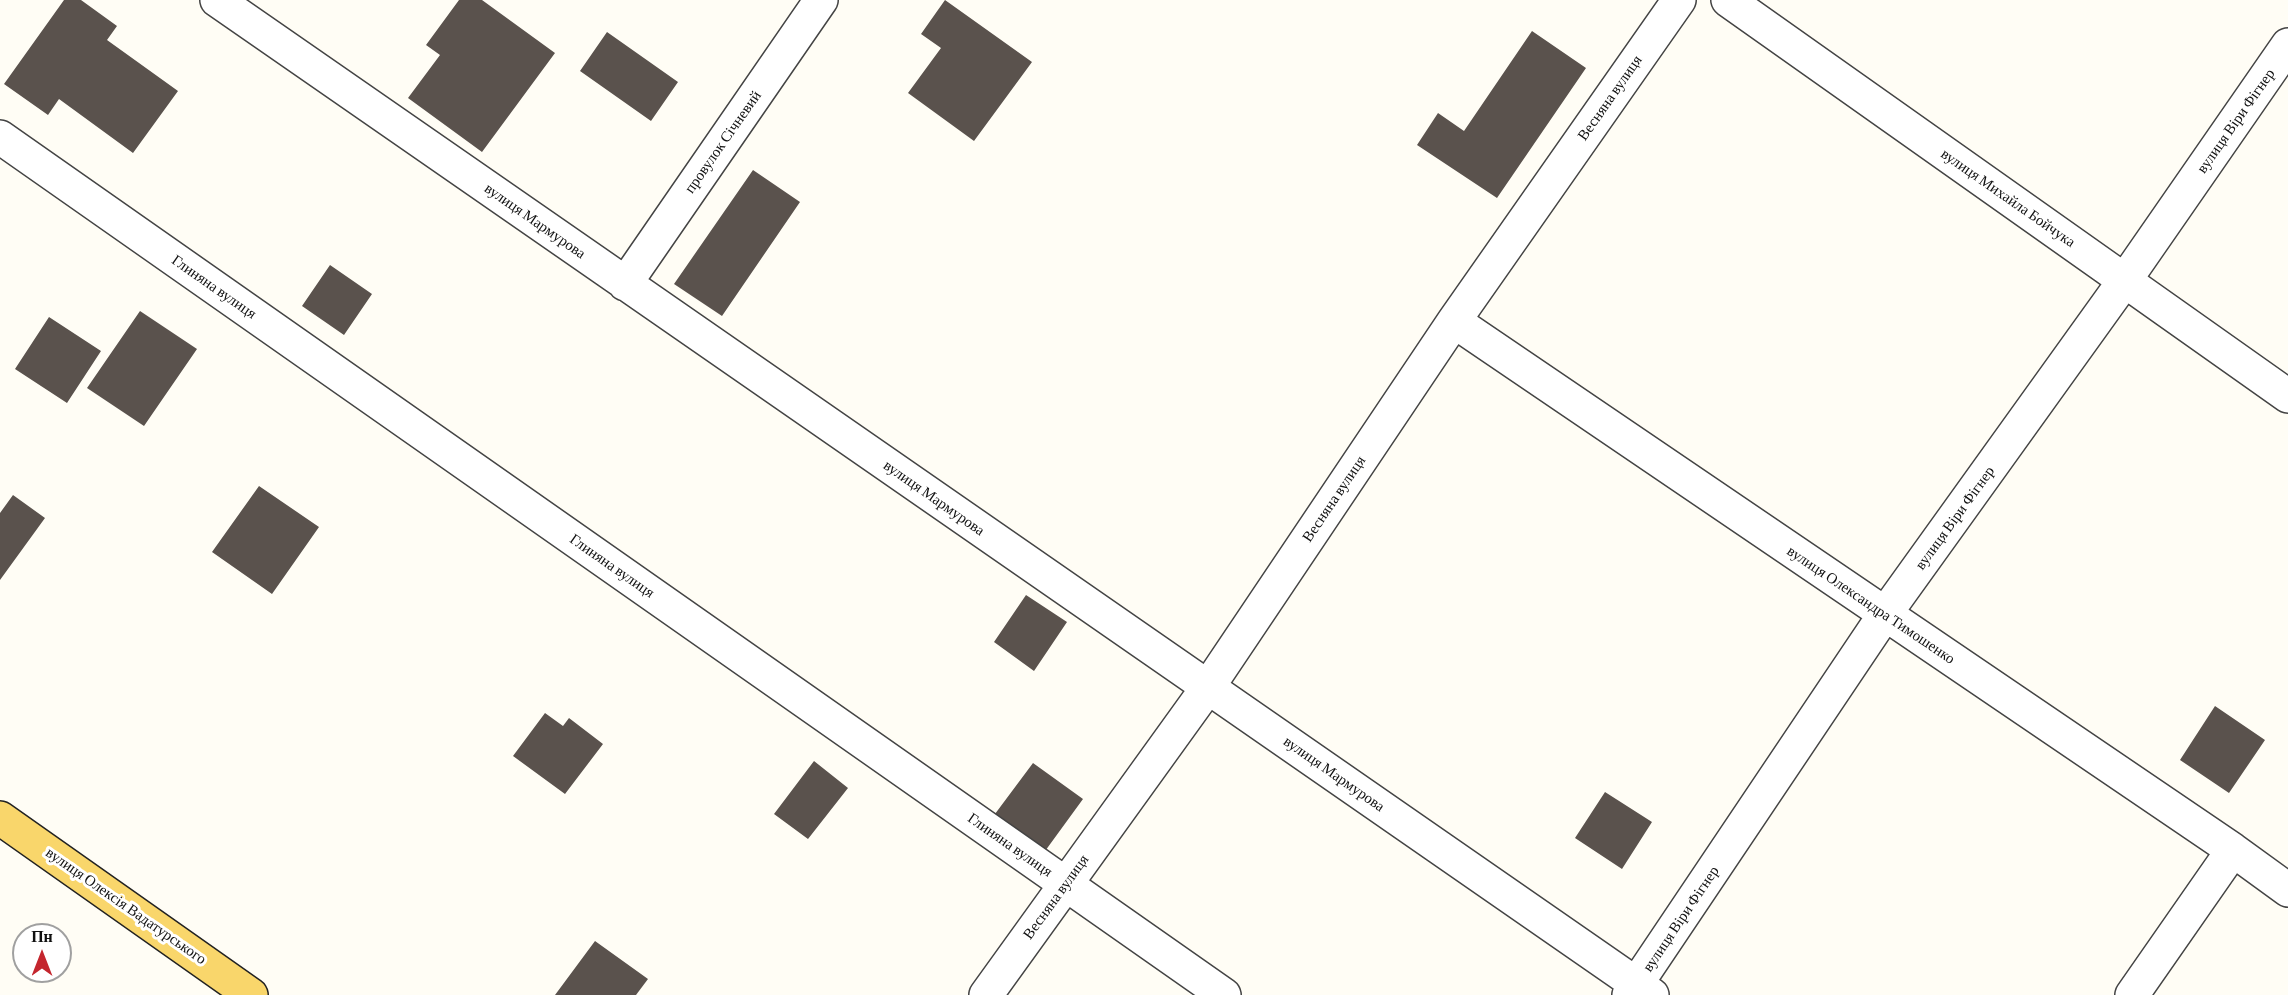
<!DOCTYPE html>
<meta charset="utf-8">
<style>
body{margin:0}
#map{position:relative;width:2288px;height:995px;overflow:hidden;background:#fffdf5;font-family:"Crimson Pro",serif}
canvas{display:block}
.north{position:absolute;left:12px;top:923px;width:60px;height:60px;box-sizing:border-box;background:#fff;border:2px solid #a0a0a0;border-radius:50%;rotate:0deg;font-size:16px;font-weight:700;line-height:24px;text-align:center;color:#111}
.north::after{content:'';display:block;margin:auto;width:21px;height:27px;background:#c4262e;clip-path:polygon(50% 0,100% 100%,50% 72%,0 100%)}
</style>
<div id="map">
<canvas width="2288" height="995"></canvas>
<div class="north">Пн</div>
</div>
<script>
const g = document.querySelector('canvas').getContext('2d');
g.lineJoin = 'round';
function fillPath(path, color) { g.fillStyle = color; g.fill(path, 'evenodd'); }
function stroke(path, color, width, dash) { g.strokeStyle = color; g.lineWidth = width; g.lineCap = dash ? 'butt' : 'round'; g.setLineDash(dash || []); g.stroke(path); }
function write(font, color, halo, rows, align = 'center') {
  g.font = font + ' "Crimson Pro",serif'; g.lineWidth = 6; g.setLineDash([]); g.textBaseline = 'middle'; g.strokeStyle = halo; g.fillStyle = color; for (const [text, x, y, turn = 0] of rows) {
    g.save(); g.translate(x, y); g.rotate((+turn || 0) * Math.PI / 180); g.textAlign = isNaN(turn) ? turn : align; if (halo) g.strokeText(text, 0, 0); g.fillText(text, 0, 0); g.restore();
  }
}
fillPath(new Path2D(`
 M64,0h17l36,26 -10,14 71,51 -45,62 -74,-54 -11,16 -44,-31z
 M459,0h23l73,53 -73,99 -74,-54 32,-43 -14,-10z
 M945,0l87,62 -58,79 -66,-48 33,-45 -20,-14z
 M1532,31l54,37 -89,130 -80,-53 21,-32 26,18z
 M607,32l71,50 -27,39 -71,-50z
 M753,170l47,32 -78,114 -48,-32z
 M330,265l42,29 -28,41 -42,-29z
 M140,311l57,38 -53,77 -57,-38z
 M49,317l52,34 -34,52 -52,-34z
 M259,486l60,41 -47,67 -60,-42z
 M13,495l32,23 -45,62v-67z
 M1026,595l41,27 -33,49 -40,-29z
 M2215,706l50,34 -36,53 -49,-33z
 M545,713l18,13 6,-8 34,26 -38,50 -52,-38z
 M814,761l34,27 -40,51 -34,-25z
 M1033,763l50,36 -43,59 -51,-36z
 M1605,792l47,30 -30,47 -47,-31z
 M595,941l53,38 -12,16h-81z`), '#5a524d');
const minor = new Path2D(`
 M217,0l1435,995
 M1728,0l560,396
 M0,137l1224,858
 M625,284l196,-284
 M1454,321l779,529 55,40
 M986,995l222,-308 246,-366 225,-321
 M1629,995l256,-381 240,-334 163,-235
 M2132,995l101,-145`);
const major = new Path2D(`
 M0,818l251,177`);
stroke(minor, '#444', 36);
stroke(major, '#222', 36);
stroke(minor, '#fff', 33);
stroke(major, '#f9d66b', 33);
write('15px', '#111', '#fff', [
 ["Весняна вулиця",1610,98,-55],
 ["вулиця Віри Фігнер",2236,121,-55],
 ["провулок Січневий",723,142,-55],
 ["вулиця Михайла Бойчука",2008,198,35],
 ["вулиця Мармурова",535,221,35],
 ["Глиняна вулиця",214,287,35],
 ["вулиця Мармурова",934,498,35],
 ["Весняна вулиця",1334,499,-56],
 ["вулиця Віри Фігнер",1955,518,-54],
 ["Глиняна вулиця",612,566,35],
 ["вулиця Олександра Тимошенко",1871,605,34],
 ["вулиця Мармурова",1334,774,35],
 ["Глиняна вулиця",1010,845,35],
 ["Весняна вулиця",1056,897,-54],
 ["вулиця Олексія Вадатурського",126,906,35],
 ["вулиця Віри Фігнер",1681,919,-56]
]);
</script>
